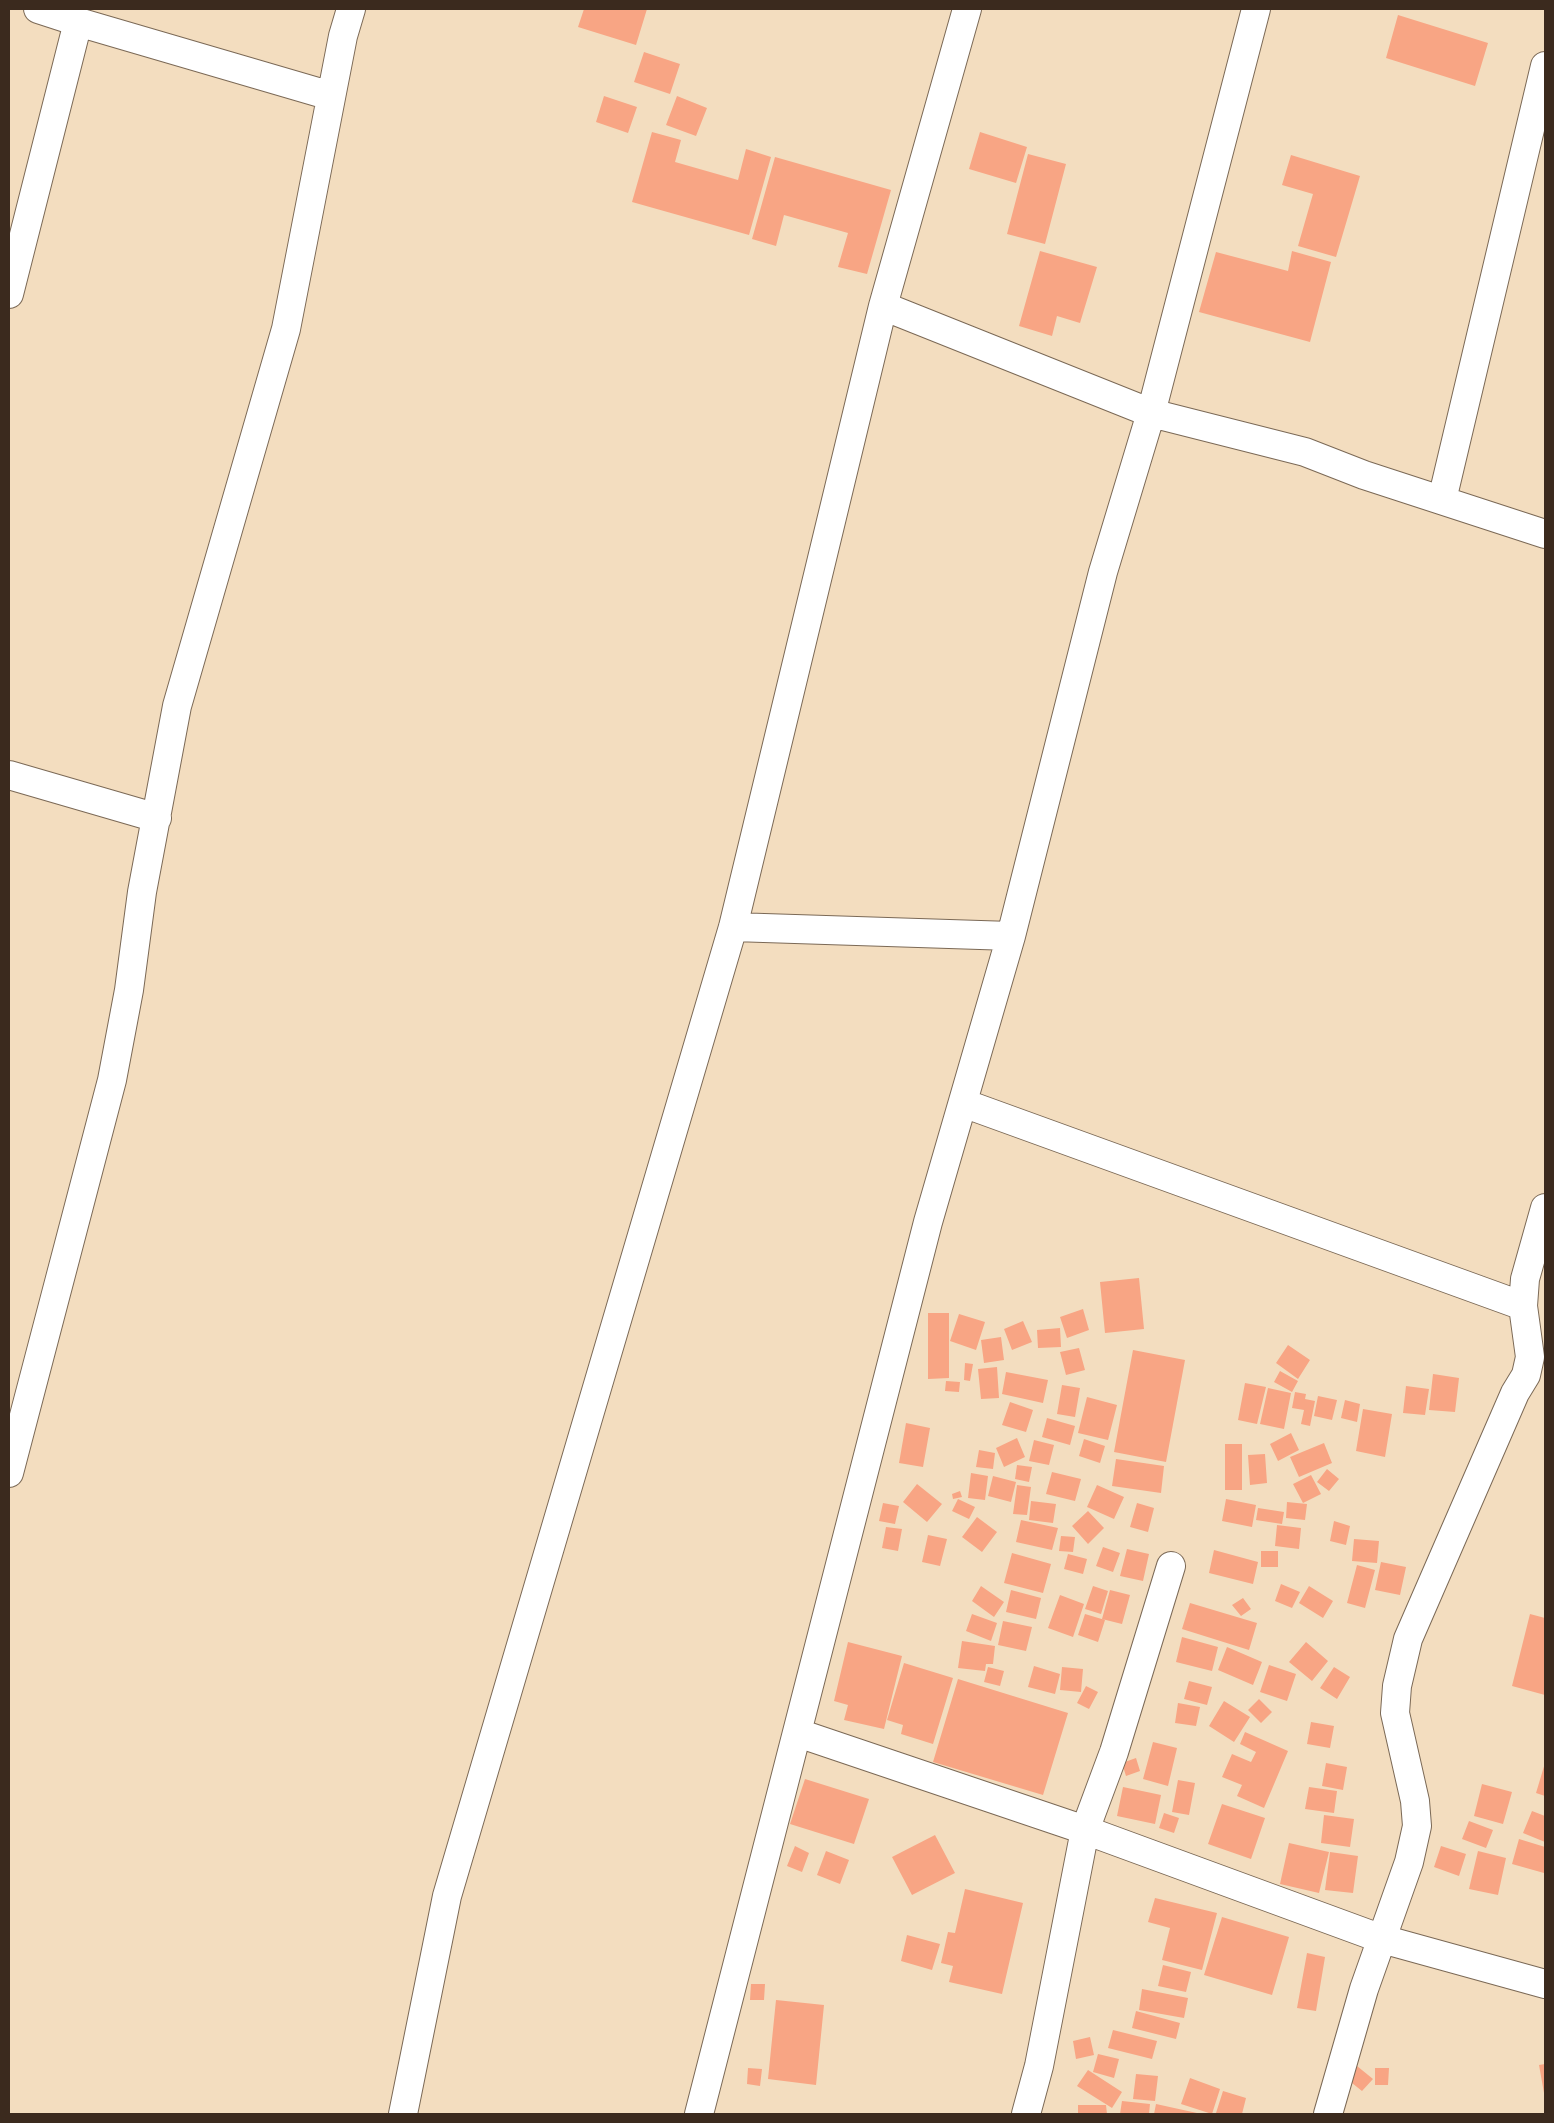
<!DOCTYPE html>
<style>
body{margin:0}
#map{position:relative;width:1554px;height:2123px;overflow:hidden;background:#f3ddbf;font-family:Cardo,serif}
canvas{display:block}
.frame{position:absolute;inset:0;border:10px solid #3b2a1e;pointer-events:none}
</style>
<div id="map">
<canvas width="1554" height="2123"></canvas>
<div class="frame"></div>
</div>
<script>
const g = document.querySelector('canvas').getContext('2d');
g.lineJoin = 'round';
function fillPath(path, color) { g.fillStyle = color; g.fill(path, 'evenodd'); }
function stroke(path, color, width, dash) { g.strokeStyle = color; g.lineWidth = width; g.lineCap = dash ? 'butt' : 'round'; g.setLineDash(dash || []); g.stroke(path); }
fillPath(new Path2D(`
 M584,9h63l-11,36 -58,-18z
 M1398,15l90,28 -13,43 -89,-28z
 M644,52l36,12 -10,30 -36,-12z
 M604,96l33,11 -9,26 -32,-11z
 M677,96l30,12 -11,28 -30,-11z
 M652,132l29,8 -6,22 63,18 8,-31 25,8 -22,78 -117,-33z
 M980,132l47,15 -11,36 -47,-14z
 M1028,154l38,10 -21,80 -38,-10z
 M1291,155l69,21 -24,81 -38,-11 15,-52 -31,-9z
 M775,157l116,33 -24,84 -29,-7 10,-34 -64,-18 -8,31 -24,-7z
 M1040,251l57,16 -17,56 -23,-7 -5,20 -33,-10z
 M1292,251l39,11 -21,80 -111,-30 17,-60 72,19z
 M1139,1278l5,51 -39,4 -5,-51z
 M1083,1309l6,21 -22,8 -7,-21z
 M928,1313h21v65l-21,1z
 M959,1314l26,8 -9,28 -26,-9z
 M1023,1321l9,21 -20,8 -8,-21z
 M1060,1328l1,19 -23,1 -1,-18z
 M1001,1337l3,23 -20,3 -3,-23z
 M1288,1345l22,15 -12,19 -22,-16z
 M1079,1348l6,22 -19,5 -6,-23z
 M1133,1350l52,10 -19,102 -52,-10z
 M965,1363l8,1 -3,17 -6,-1z
 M997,1367l2,31 -18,1 -3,-30z
 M1280,1371l18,10 -6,11 -18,-10z
 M1006,1372l42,8 -5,23 -41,-9z
 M1433,1374l26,4 -4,34 -26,-2z
 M946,1381l14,1 -1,10 -14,-1z
 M1245,1383l21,4 -9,37 -19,-4z
 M1062,1385l18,3 -5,29 -18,-3z
 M1406,1386l23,3 -4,26 -22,-2z
 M1268,1388l23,5 -7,36 -24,-5z
 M1295,1392l11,2 -1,5 10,2 -5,25 -9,-2 3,-14 -12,-2z
 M1318,1396l19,4 -5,20 -18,-4z
 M1087,1397l30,8 -9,35 -30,-7z
 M1345,1400l15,4 -3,18 -16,-4z
 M1010,1402l23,8 -7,22 -24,-7z
 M1363,1409l29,5 -7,43 -29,-6z
 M1047,1418l28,8 -5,19 -28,-8z
 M906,1423l24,5 -7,39 -24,-4z
 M1291,1433l8,17 -21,11 -8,-17z
 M1017,1438l8,19 -21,10 -8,-19z
 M1084,1439l21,7 -5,17 -21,-7z
 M1034,1440l20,5 -5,20 -20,-4z
 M1324,1443l8,20 -33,14 -9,-20z
 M1225,1444h17v46h-17z
 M979,1450l16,3 -2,16 -17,-2z
 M1265,1454l2,29 -17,2 -2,-30z
 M1116,1459l48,7 -3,27 -49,-7z
 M1017,1465l15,2 -3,15 -14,-3z
 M1327,1469l12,10 -10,12 -12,-9z
 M1052,1472l29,7 -6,22 -29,-7z
 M971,1473l17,3 -3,24 -17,-2z
 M1311,1475l10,19 -18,9 -10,-19z
 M993,1476l23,6 -5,20 -23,-6z
 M917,1484l25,20 -15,18 -24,-20z
 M1017,1485l14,2 -4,28 -14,-1z
 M1097,1485l27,12 -10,22 -27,-12z
 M960,1491l2,6 -9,2 -1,-5z
 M958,1499l17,8 -6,12 -17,-8z
 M1226,1499l30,6 -4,22 -30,-6z
 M1031,1501l25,3 -3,19 -24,-3z
 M1287,1502l20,2 -2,16 -19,-2z
 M883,1503l16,3 -4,18 -16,-3z
 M1137,1503l17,5 -6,24 -18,-5z
 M1258,1508l26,4 -2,12 -26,-4z
 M1088,1511l16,17 -16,16 -16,-18z
 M977,1517l20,15 -15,20 -20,-15z
 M1021,1520l37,8 -6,22 -36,-8z
 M1334,1521l16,5 -4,19 -16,-4z
 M1277,1525l24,3 -2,21 -24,-3z
 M886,1527l16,2 -4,22 -16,-3z
 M928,1535l19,4 -7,27 -18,-4z
 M1061,1536l14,1 -2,15 -14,-1z
 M1354,1539l25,2 -2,22 -25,-2z
 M1103,1547l17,6 -7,19 -17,-6z
 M1127,1549l22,5 -6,27 -23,-5z
 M1214,1550l44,12 -5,22 -44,-11z
 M1261,1551h17v16h-17z
 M1012,1553l39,11 -8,29 -39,-10z
 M1068,1554l19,5 -4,15 -19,-5z
 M1381,1562l25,5 -6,28 -25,-5z
 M1357,1565l18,5 -10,38 -18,-5z
 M1281,1584l19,8 -8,16 -17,-7z
 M981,1586l23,16 -10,15 -22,-16z
 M1093,1586l15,5 -7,23 -16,-5z
 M1309,1586l24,15 -10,17 -24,-15z
 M1011,1590l30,8 -5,21 -30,-7z
 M1110,1590l20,5 -8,29 -20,-5z
 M1060,1595l24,9 -11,33 -25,-9z
 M1243,1598l8,11 -10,7 -9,-11z
 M1190,1603l67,20 -8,27 -67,-21z
 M972,1614l25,9 -6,18 -25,-10z
 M1085,1614l20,6 -7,22 -20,-7z
 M1530,1614l15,4v77l-33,-9z
 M1003,1621l29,6 -6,24 -28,-6z
 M1182,1637l36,10 -6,24 -36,-9z
 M962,1641l33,5 -2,18h-7l-1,7 -27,-3z
 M848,1642l54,14 -18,73 -40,-9 4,-15 -14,-4z
 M1306,1642l22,19 -16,20 -23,-19z
 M1227,1647l35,15 -9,23 -35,-15z
 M904,1663l49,15 -20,66 -32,-10 2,-9 -16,-5z
 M1269,1665l27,9 -9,27 -27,-9z
 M1034,1666l26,8 -5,20 -27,-7z
 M988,1667l16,4 -4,15 -16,-4z
 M1062,1667l21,2 -2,23 -21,-2z
 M1334,1667l16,10 -13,22 -17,-11z
 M958,1679l110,34 -25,82 -110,-33z
 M1189,1681l23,6 -5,18 -23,-6z
 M1086,1686l12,6 -9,17 -12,-6z
 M1259,1699l13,13 -11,11 -13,-13z
 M1224,1701l26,16 -16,25 -25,-16z
 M1178,1703l22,4 -4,19 -21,-3z
 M1311,1722l23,4 -4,22 -23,-4z
 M1245,1732l43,19 -24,57 -27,-12 5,-11 -20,-8 10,-23 19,8 5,-10 -16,-8z
 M1153,1742l24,6 -9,38 -25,-7z
 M1136,1758l4,13 -14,5 -4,-13z
 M1326,1763l21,4 -4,23 -21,-4z
 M1545,1763v33l-9,-3z
 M805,1779l64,20 -15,45 -64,-20z
 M1178,1780l17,3 -6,32 -17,-3z
 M1482,1784l30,8 -9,32 -29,-8z
 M1123,1787l38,8 -6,29 -38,-8z
 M1309,1787l28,4 -3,22 -29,-4z
 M1222,1804l43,14 -14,41 -43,-15z
 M1532,1811l13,5v26l-22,-9z
 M1164,1813l15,5 -5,15 -15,-5z
 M1324,1815l30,4 -4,28 -29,-4z
 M1469,1821l24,9 -7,18 -24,-9z
 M935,1835l20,38 -43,22 -20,-38z
 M1519,1839l26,8 -1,26 -32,-9z
 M1289,1843l40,9 -10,41 -39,-9z
 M795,1846l14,7 -7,19 -15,-6z
 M1441,1846l25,8 -7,22 -25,-9z
 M826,1851l23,9 -9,24 -23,-9z
 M1478,1851l28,7 -8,37 -29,-6z
 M1330,1852l28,4 -5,37 -28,-3z
 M965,1889l58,14 -21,91 -53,-12 4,-16 -12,-3 7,-31 7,1z
 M1155,1898l62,15 -15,57 -40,-10 8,-32 -22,-6z
 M1222,1917l67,20 -17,58 -68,-20z
 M907,1935l33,9 -8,26 -31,-9z
 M1307,1953l18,4 -9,54 -19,-3z
 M1163,1965l28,7 -5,20 -28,-6z
 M751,1984h14l-1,16h-14z
 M1142,1989l46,9 -4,20 -45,-8z
 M776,2000l48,5 -8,80 -48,-6z
 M1136,2011l44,12 -4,16 -44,-11z
 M1113,2030l44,11 -5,18 -44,-11z
 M1090,2037l4,18 -18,4 -3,-18z
 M1098,2054l21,5 -5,19 -21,-6z
 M1545,2064v29h-1l-5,-28z
 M1357,2066l16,13 -11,12 -15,-12z
 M748,2068l14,1 -2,17 -13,-2z
 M1375,2068h14l-1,17h-13z
 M1088,2070l34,22 -10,16 -35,-22z
 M1136,2074l22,2 -3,25 -22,-2z
 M1190,2078l30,11 -8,25 -31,-10z
 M1223,2091l23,7 -4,16 -26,-1z
 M1122,2101l28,3 -1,10h-29z
 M1156,2104l41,9v1h-43z
 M1078,2105h28l1,9h-29z`), '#f8a584');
const minor = new Path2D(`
 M78,22l253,74
 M9,294l69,-272 -40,-13
 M883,306l268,107 154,39 59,23 181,59
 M1442,500l103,-434
 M9,775l148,43
 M733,927l278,9
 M963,1103l560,203
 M9,1473l103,-393 17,-90 13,-98 35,-186 109,-377 57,-293 8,-27
 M798,1733l287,97 297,109 163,45
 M403,2114l44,-218 286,-969 150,-621 84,-297
 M699,2114l229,-892 83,-286 92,-364 48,-159 105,-404
 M1026,2114l13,-48 46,-236 29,-78 57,-186
 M1328,2114l36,-125 45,-127 8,-36 -2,-25 -20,-88 2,-27 11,-47 107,-246 11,-18 4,-18 -7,-51 2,-27 20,-71`);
stroke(minor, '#7b6956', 30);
stroke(minor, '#fff', 28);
</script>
